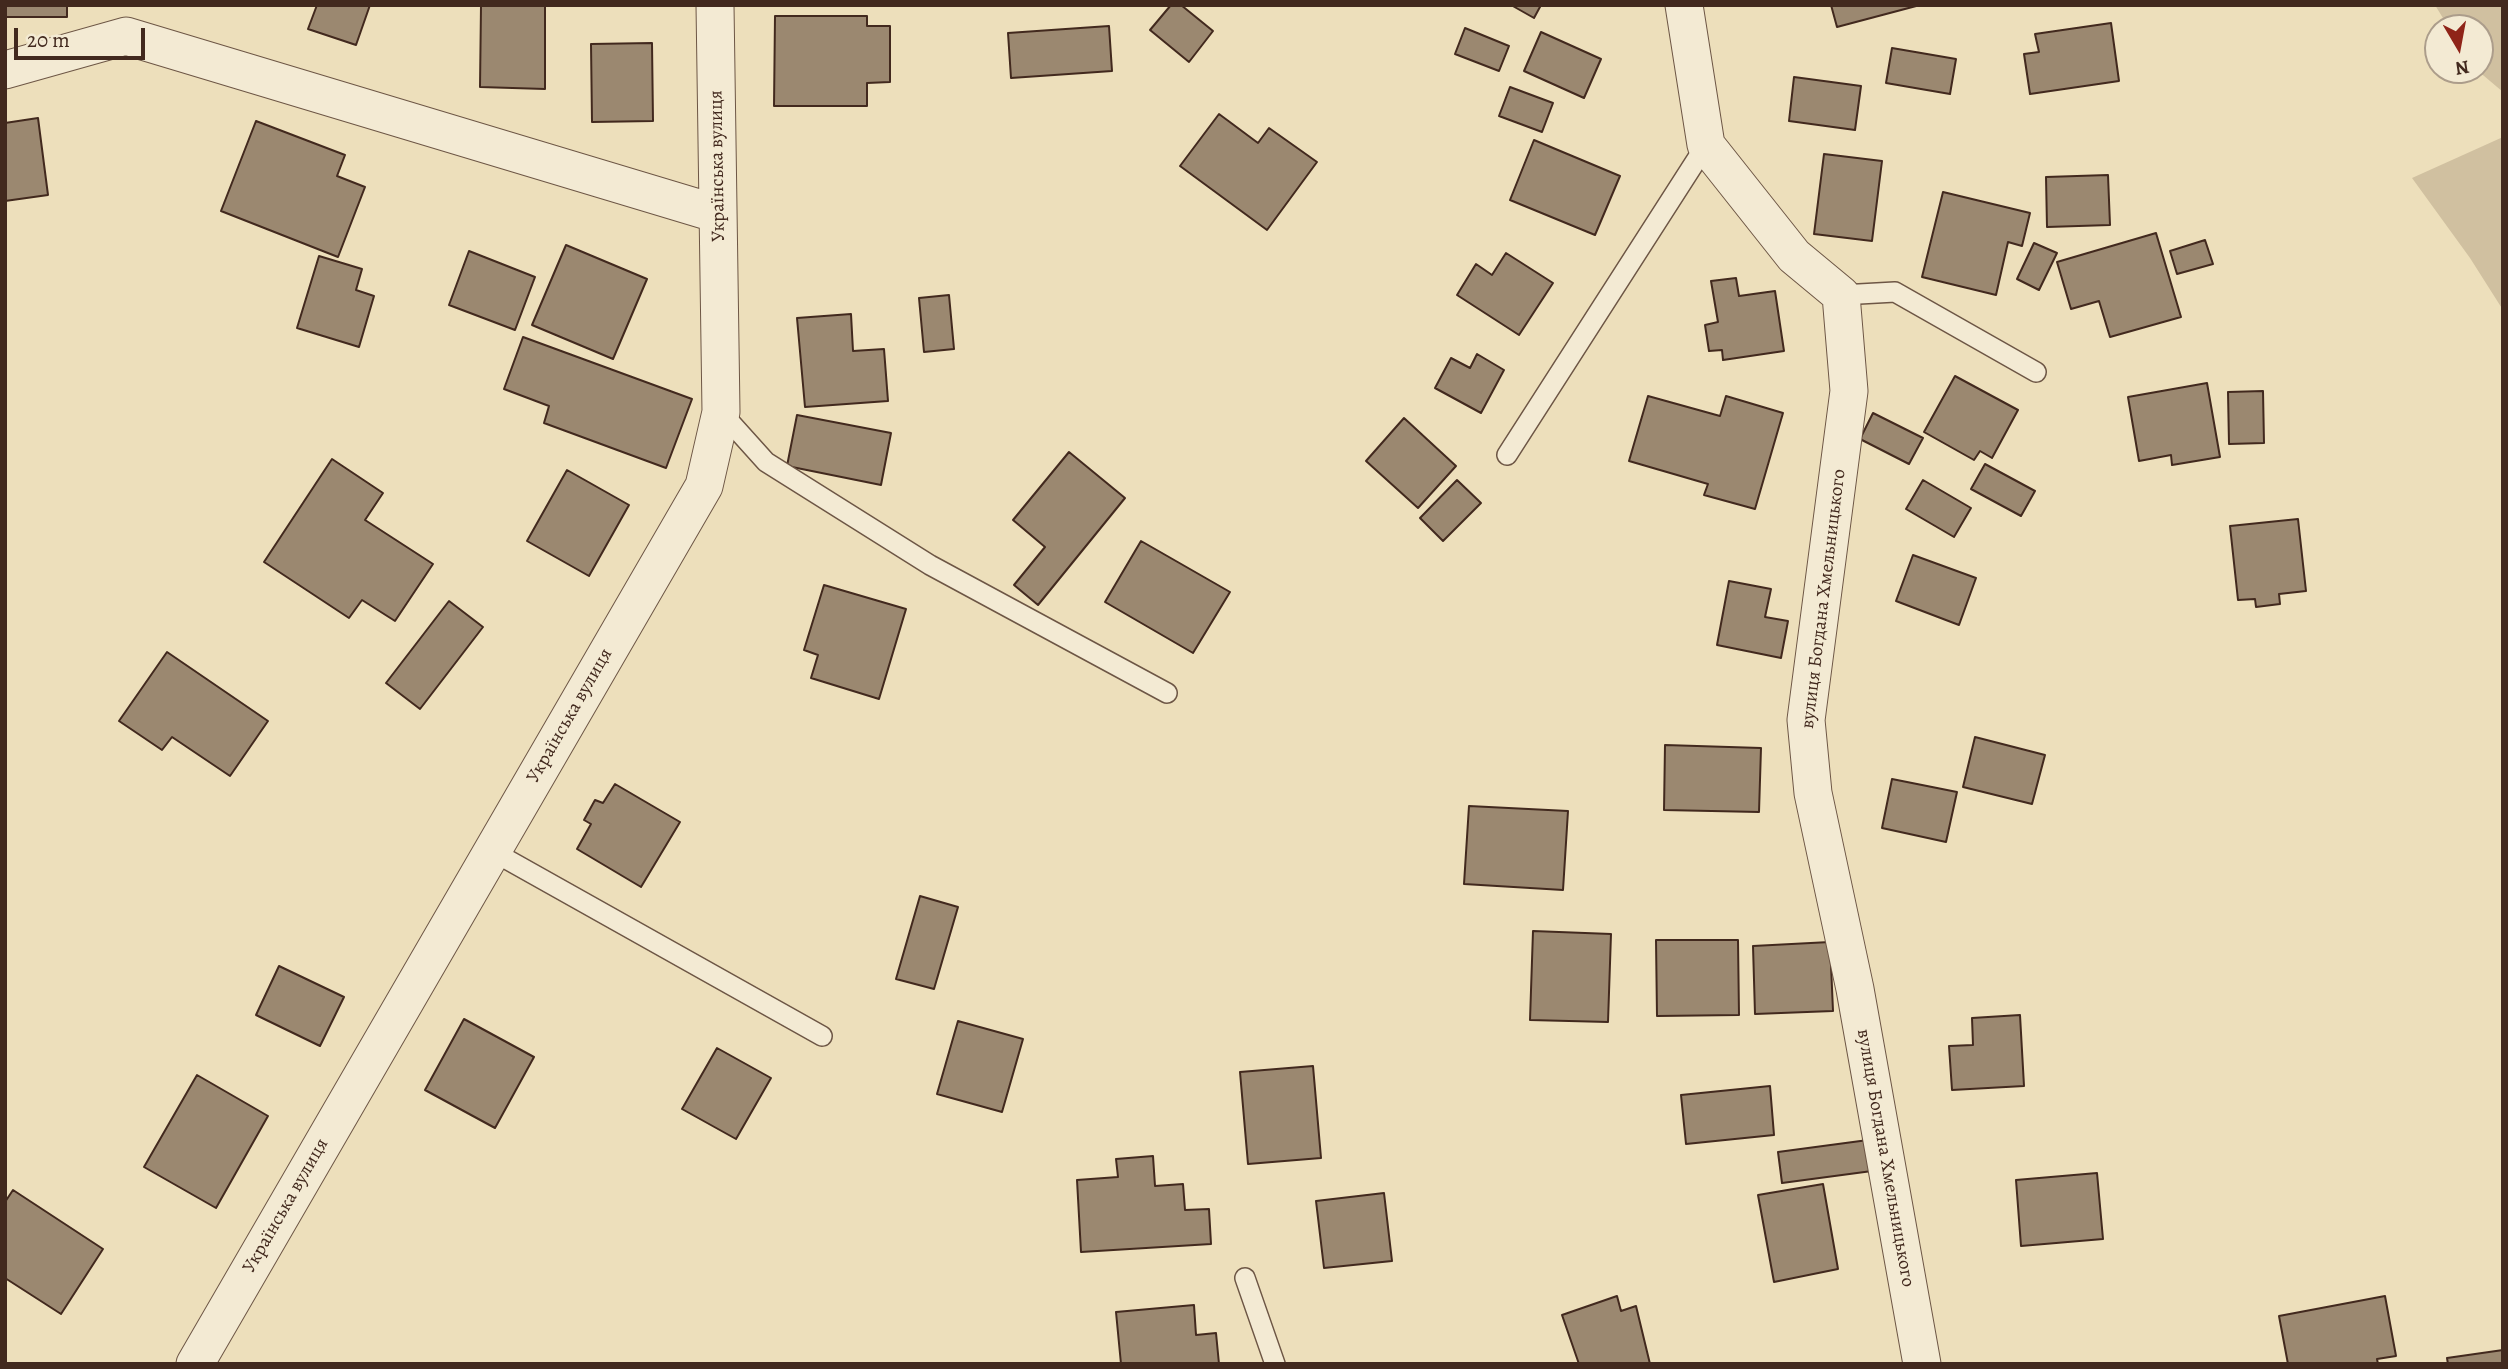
<!DOCTYPE html>
<meta charset="utf-8">
<style>
body{margin:0}
#map{position:relative;width:2508px;height:1369px;overflow:hidden;background:#eddfbb;font-family:Alegreya,serif}
canvas{display:block}
.frame{position:absolute;inset:0;border:7px solid #42291e;pointer-events:none}
.north{position:absolute;left:2424px;top:14px;width:70px;height:70px;box-sizing:border-box;background:#f3ead3;border:2px solid #ac9d8b;border-radius:50%;rotate:170deg;font-size:19px;font-weight:700;line-height:28px;text-align:center;color:#42291e}
.north::after{content:'';display:block;margin:auto;width:24px;height:32px;background:#8f2418;clip-path:polygon(50% 0,100% 100%,50% 72%,0 100%)}
.scale{position:absolute;left:14px;top:28px;width:131px;height:32px;box-sizing:border-box;border:4px solid #42291e;border-top:0;padding-left:9px;font-size:21px;line-height:24px;white-space:nowrap;color:#42291e;-webkit-text-stroke:5px #f3ead3;paint-order:stroke}
</style>
<div id="map">
<canvas width="2508" height="1369"></canvas>
<div class="frame"></div>
<div class="north">N</div>
<div class="scale">20 m</div>
</div>
<script>
const g = document.querySelector('canvas').getContext('2d');
g.lineJoin = 'round';
function fillPath(path, color) { g.fillStyle = color; g.fill(path, 'evenodd'); }
function stroke(path, color, width, dash) { g.strokeStyle = color; g.lineWidth = width; g.lineCap = dash ? 'butt' : 'round'; g.setLineDash(dash || []); g.stroke(path); }
function write(font, color, halo, rows, align = 'center') {
  g.font = font + ' Alegreya,serif'; g.lineWidth = 7; g.setLineDash([]); g.textBaseline = 'middle'; g.strokeStyle = halo; g.fillStyle = color; for (const [text, x, y, turn = 0] of rows) {
    g.save(); g.translate(x, y); g.rotate((+turn || 0) * Math.PI / 180); g.textAlign = isNaN(turn) ? turn : align; if (halo) g.strokeText(text, 0, 0); g.fillText(text, 0, 0); g.restore();
  }
}
fillPath(new Path2D(`
 M2435,5h68v87l-26,-22h3v-42h-31z
 M2503,137v173l-33,-52 -58,-80z`), '#d0c0a0');
const building = new Path2D(`
 M5,5h62v12h-62z
 M317,5h53l-14,40 -48,-16z
 M1171,5h10l32,26 -24,31 -39,-32z
 M1511,5h30l-7,13z
 M1831,5h89l-83,22z
 M481,6h64v83l-65,-2z
 M775,16h92v10h23v56l-23,1v23h-93z
 M2111,23l8,58 -89,13 -6,-40 15,-2 -4,-18z
 M1109,26l3,45 -101,7 -3,-45z
 M1465,28l44,18 -10,25 -44,-17z
 M1541,32l60,27 -17,39 -60,-27z
 M652,43l1,78 -61,1 -1,-78z
 M1892,48l64,11 -6,35 -64,-11z
 M1794,77l67,9 -6,44 -66,-9z
 M1510,87l43,16 -11,29 -43,-16z
 M1219,114l39,29 11,-15 48,34 -50,68 -87,-64z
 M38,118l10,77 -43,6v-78z
 M256,121l89,34 -8,21 28,11 -27,70 -117,-46z
 M1534,140l86,36 -25,59 -85,-35z
 M1824,154l58,7 -10,80 -58,-7z
 M2108,175l2,50 -63,2 -1,-50z
 M1943,192l87,21 -8,33 -14,-4 -12,53 -74,-18z
 M2156,233l25,84 -71,20 -11,-36 -28,8 -14,-47z
 M2205,240l8,24 -36,10 -7,-23z
 M2034,243l23,10 -18,37 -22,-11z
 M566,245l81,34 -34,80 -81,-34z
 M469,251l66,26 -20,53 -66,-25z
 M1506,253l47,30 -34,52 -62,-40 19,-31 16,11z
 M319,256l43,13 -6,21 18,6 -15,51 -62,-19z
 M1736,278l3,18 36,-5 9,60 -61,9 -1,-10 -13,1 -4,-26 13,-3 -7,-41z
 M949,295l5,54 -30,3 -5,-54z
 M851,314l2,37 31,-2 4,52 -83,6 -8,-89z
 M523,337l169,62 -26,69 -122,-45 5,-17 -45,-17z
 M1477,354l27,16 -23,43 -46,-25 16,-30 19,10z
 M1955,376l63,34 -26,48 -12,-7 -6,9 -50,-28z
 M2207,383l13,74 -48,8 -1,-10 -32,6 -11,-64z
 M2263,391l1,52 -35,1 -1,-52z
 M1648,396l72,20 6,-20 57,17 -28,96 -51,-14 4,-11 -79,-23z
 M1873,413l50,25 -14,26 -49,-25z
 M797,415l94,18 -10,52 -94,-19z
 M1404,418l52,48 -38,42 -52,-47z
 M1069,452l56,46 -87,107 -24,-20 31,-38 -32,-27z
 M332,459l51,34 -18,27 68,44 -38,57 -33,-21 -13,18 -85,-56z
 M1985,464l50,27 -14,25 -50,-27z
 M567,470l62,35 -40,71 -62,-35z
 M1457,480l24,23 -38,38 -23,-23z
 M1923,480l48,28 -17,29 -48,-28z
 M2298,519l8,72 -27,3 1,10 -24,3 -1,-8 -17,1 -8,-74z
 M1141,541l89,51 -37,61 -88,-51z
 M1913,555l63,23 -17,47 -63,-24z
 M1729,581l42,8 -6,28 23,4 -7,37 -64,-13z
 M824,585l82,24 -27,90 -68,-21 7,-23 -14,-5z
 M449,601l34,26 -63,82 -34,-26z
 M167,652l101,69 -38,55 -58,-39 -10,13 -43,-29z
 M1975,737l70,18 -13,49 -69,-17z
 M1665,745l96,3 -2,64 -95,-2z
 M1892,779l65,13 -11,50 -64,-14z
 M615,784l65,38 -39,65 -64,-38 14,-25 -7,-4 11,-20 8,3z
 M1469,806l99,5 -5,79 -99,-6z
 M920,896l38,11 -24,82 -38,-10z
 M1533,931l78,3 -3,88 -78,-2z
 M1656,940h82l1,75 -82,1z
 M1830,942l3,69 -78,3 -2,-68z
 M279,966l65,31 -24,49 -64,-31z
 M2020,1015l4,71 -72,4 -3,-44 24,-1 -1,-27z
 M464,1019l70,38 -39,71 -70,-38z
 M958,1021l65,18 -21,73 -65,-18z
 M717,1048l54,30 -35,61 -54,-30z
 M1313,1066l8,92 -73,6 -8,-92z
 M197,1075l71,41 -52,92 -72,-41z
 M1770,1086l4,49 -88,9 -5,-49z
 M1868,1140l4,31 -90,12 -4,-31z
 M1153,1156l2,30 28,-2 2,26 24,-1 2,35 -130,8 -4,-72 41,-3 -2,-18z
 M2097,1173l6,66 -82,7 -5,-66z
 M1823,1184l15,85 -64,13 -16,-87z
 M13,1190l90,59 -42,65 -56,-36v-76z
 M1384,1193l8,68 -68,7 -8,-67z
 M1617,1296l4,15 15,-5 14,58h-71l-17,-49z
 M2385,1296l11,60 -19,3 1,5h-90l-9,-48z
 M1194,1305l2,30 20,-2 3,31h-98l-5,-52z
 M2503,1350v14h-55l-1,-6z`);
fillPath(building, '#9b8870');
stroke(building, '#42291e', 2);
const lane = new Path2D(`
 M1841,295l54,-3 141,80
 M721,412l45,50 164,103 237,128
 M1507,455l199,-310
 M492,851l330,185
 M1245,1278l30,86`);
const street = new Path2D(`
 M1684,5l22,140 88,111 47,39 8,96 -43,329 7,73 42,196 67,375
 M5,70l121,-34 592,178
 M195,1364l509,-878 17,-74 -6,-407`);
stroke(lane, '#6d5645', 22);
stroke(street, '#6d5645', 39);
stroke(lane, '#f3ead3', 19);
stroke(street, '#f3ead3', 37);
write('19px', '#42291e', '#f3ead3', [
 ["Українська вулиця",718,166,-91],
 ["вулиця Богдана Хмельницького",1824,599,-83],
 ["Українська вулиця",570,716,-60],
 ["вулиця Богдана Хмельницького",1885,1158,80],
 ["Українська вулиця",286,1206,-60]
]);
</script>
